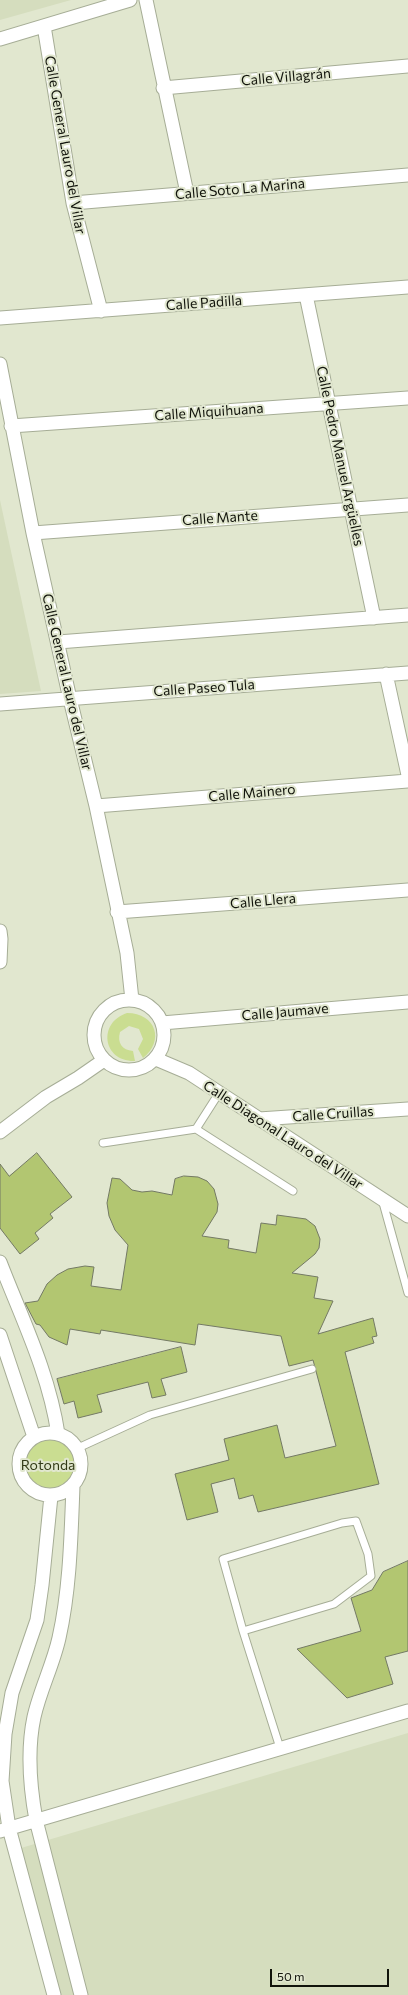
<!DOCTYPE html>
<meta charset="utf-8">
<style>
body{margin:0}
#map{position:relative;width:408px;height:1995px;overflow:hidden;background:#e1e7cf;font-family:Commissioner,sans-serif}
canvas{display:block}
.scale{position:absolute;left:270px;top:1969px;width:119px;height:18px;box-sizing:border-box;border:2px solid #11130b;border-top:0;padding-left:5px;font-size:12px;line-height:14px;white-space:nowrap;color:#11130b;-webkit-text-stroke:3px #e1e7cf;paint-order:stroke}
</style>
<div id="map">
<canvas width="408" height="1995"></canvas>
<div class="scale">50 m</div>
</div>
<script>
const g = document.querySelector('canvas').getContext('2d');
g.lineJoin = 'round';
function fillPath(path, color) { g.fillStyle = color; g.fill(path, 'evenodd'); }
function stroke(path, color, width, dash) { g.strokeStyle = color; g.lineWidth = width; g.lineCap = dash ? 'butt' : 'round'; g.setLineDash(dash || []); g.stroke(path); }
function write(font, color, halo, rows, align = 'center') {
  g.font = font + ' Commissioner,sans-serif'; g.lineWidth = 4; g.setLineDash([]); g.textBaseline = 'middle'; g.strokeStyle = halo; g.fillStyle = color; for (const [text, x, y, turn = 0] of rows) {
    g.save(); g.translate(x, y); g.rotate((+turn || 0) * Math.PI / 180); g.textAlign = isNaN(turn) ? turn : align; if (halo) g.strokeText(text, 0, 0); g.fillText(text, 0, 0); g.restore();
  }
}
fillPath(new Path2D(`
 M0,0h71l-71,20z
 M0,500l41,191 -41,3z
 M408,1733v262h-352l-45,-144z`), '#d5ddbe');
fillPath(new Path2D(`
 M127,1013c29,0 38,28 16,45l-5,-9 5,-10 -4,-10 -10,-3 -9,6c-3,11 2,18 13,19l2,10c-32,1 -38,-38 -8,-48z
 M21 1465a27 27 0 1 1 54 0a27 27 0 1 1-54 0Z`), '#cadd91');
const building = new Path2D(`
 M37,1153l35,44 -22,17 3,4 -18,15 4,6 -19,15 -20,-26v-64l9,12z
 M184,1176l14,1 9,4 7,8 4,15 -1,8 -15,24 27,4 -1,8 28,5 5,-30 15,2 1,-10 29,4 9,7 5,13 -1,9 -4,6 -23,19 26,4 -4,21 19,3 -15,33 55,-16 4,18 -5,1 2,6 -29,9 34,132 -121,28 -5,-17 -14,4 -5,-21 -23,6 7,28 -31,8 -12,-46 54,-14 -5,-21 53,-14 8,33 51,-12 -23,-86 -24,6 -8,-30 -83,-12 -3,21 -94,-15 -1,4 -30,-5 -3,16 -18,-8 -9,-12 -4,-1 -11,-21 13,-2 9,-17 10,-9 11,-6 17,-3 9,1 -3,19 30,4 7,-45 -13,-15 -6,-14 -2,-13 5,-25 8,1 12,11 10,2 10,-1 20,4 3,-16z
 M181,1347l6,25 -26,7 5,16 -14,3 -4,-16 -51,13 5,17 -24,6 -4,-17 -10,3 -7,-25z
 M408,1561v90l-23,6 8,27 -46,14 -50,-49 64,-18 -10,-33 21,-8 11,-18z`);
fillPath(building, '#b2c671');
stroke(building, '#737964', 1);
const lane = new Path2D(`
 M196,1129l23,-36
 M103,1143l93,-14 97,62
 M382,1199l26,94
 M78,1448l72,-33 162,-46
 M356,1521l12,33 3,22 -37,28 -91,27 -20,-72 119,-36z
 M243,1631l37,117`);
const street = new Path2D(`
 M146,0l41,193
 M44,26l29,177 28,108
 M0,39l130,-39
 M163,88l245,-22
 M73,203l335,-28
 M306,295l68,323
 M0,318l408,-31
 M0,364l33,169 37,166 26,107 31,147 5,47
 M11,426l397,-28
 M33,533l375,-28
 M58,642l350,-27
 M386,674l22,101
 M0,704l408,-31
 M96,806l312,-25
 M117,912l291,-22
 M0,931l1,8 -1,23
 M94 1035a35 35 0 1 1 70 0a35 35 0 1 1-70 0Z
 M162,1023l246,-21
 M156,1059l33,14 219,143
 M259,1119l149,-10
 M0,1132l46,-35 32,-19 26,-18
 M0,1262c22,57 49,111 58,172
 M0,1335l34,102
 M19 1464a31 31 0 1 1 62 0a31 31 0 1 1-62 0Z
 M73,1486c-2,51 -3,103 -14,152 -6,27 -19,52 -25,79 -7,33 -4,70 2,103l45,175
 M51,1496l-9,89 -5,35 -25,73 -7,41 -3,47 7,47 45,167
 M0,1831l408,-120`);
stroke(lane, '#a6ad96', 9);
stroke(street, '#a6ad96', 15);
stroke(lane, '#fff', 7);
stroke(street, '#fff', 13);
write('14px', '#11130b', '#e1e7cf', [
 ["Calle Villagrán",286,77,-5],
 ["Calle General Lauro del Villar",65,145,80],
 ["Calle Soto La Marina",240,189,-5],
 ["Calle Padilla",204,303,-4],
 ["Calle Miquihuana",209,412,-4],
 ["Calle Pedro Manuel Argüelles",340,456,78],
 ["Calle Mante",220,518,-4],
 ["Calle General Lauro del Villar",67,682,77],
 ["Calle Paseo Tula",204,688,-4],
 ["Calle Mainero",252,793,-5],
 ["Calle Llera",263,901,-5],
 ["Calle Jaumave",285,1012,-5],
 ["Calle Cruillas",333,1114,-4],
 ["Calle Diagonal Lauro del Villar",283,1135,33]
]);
write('14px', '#323a16', '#e1e7cf', [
 ["Rotonda",48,1465]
]);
</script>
